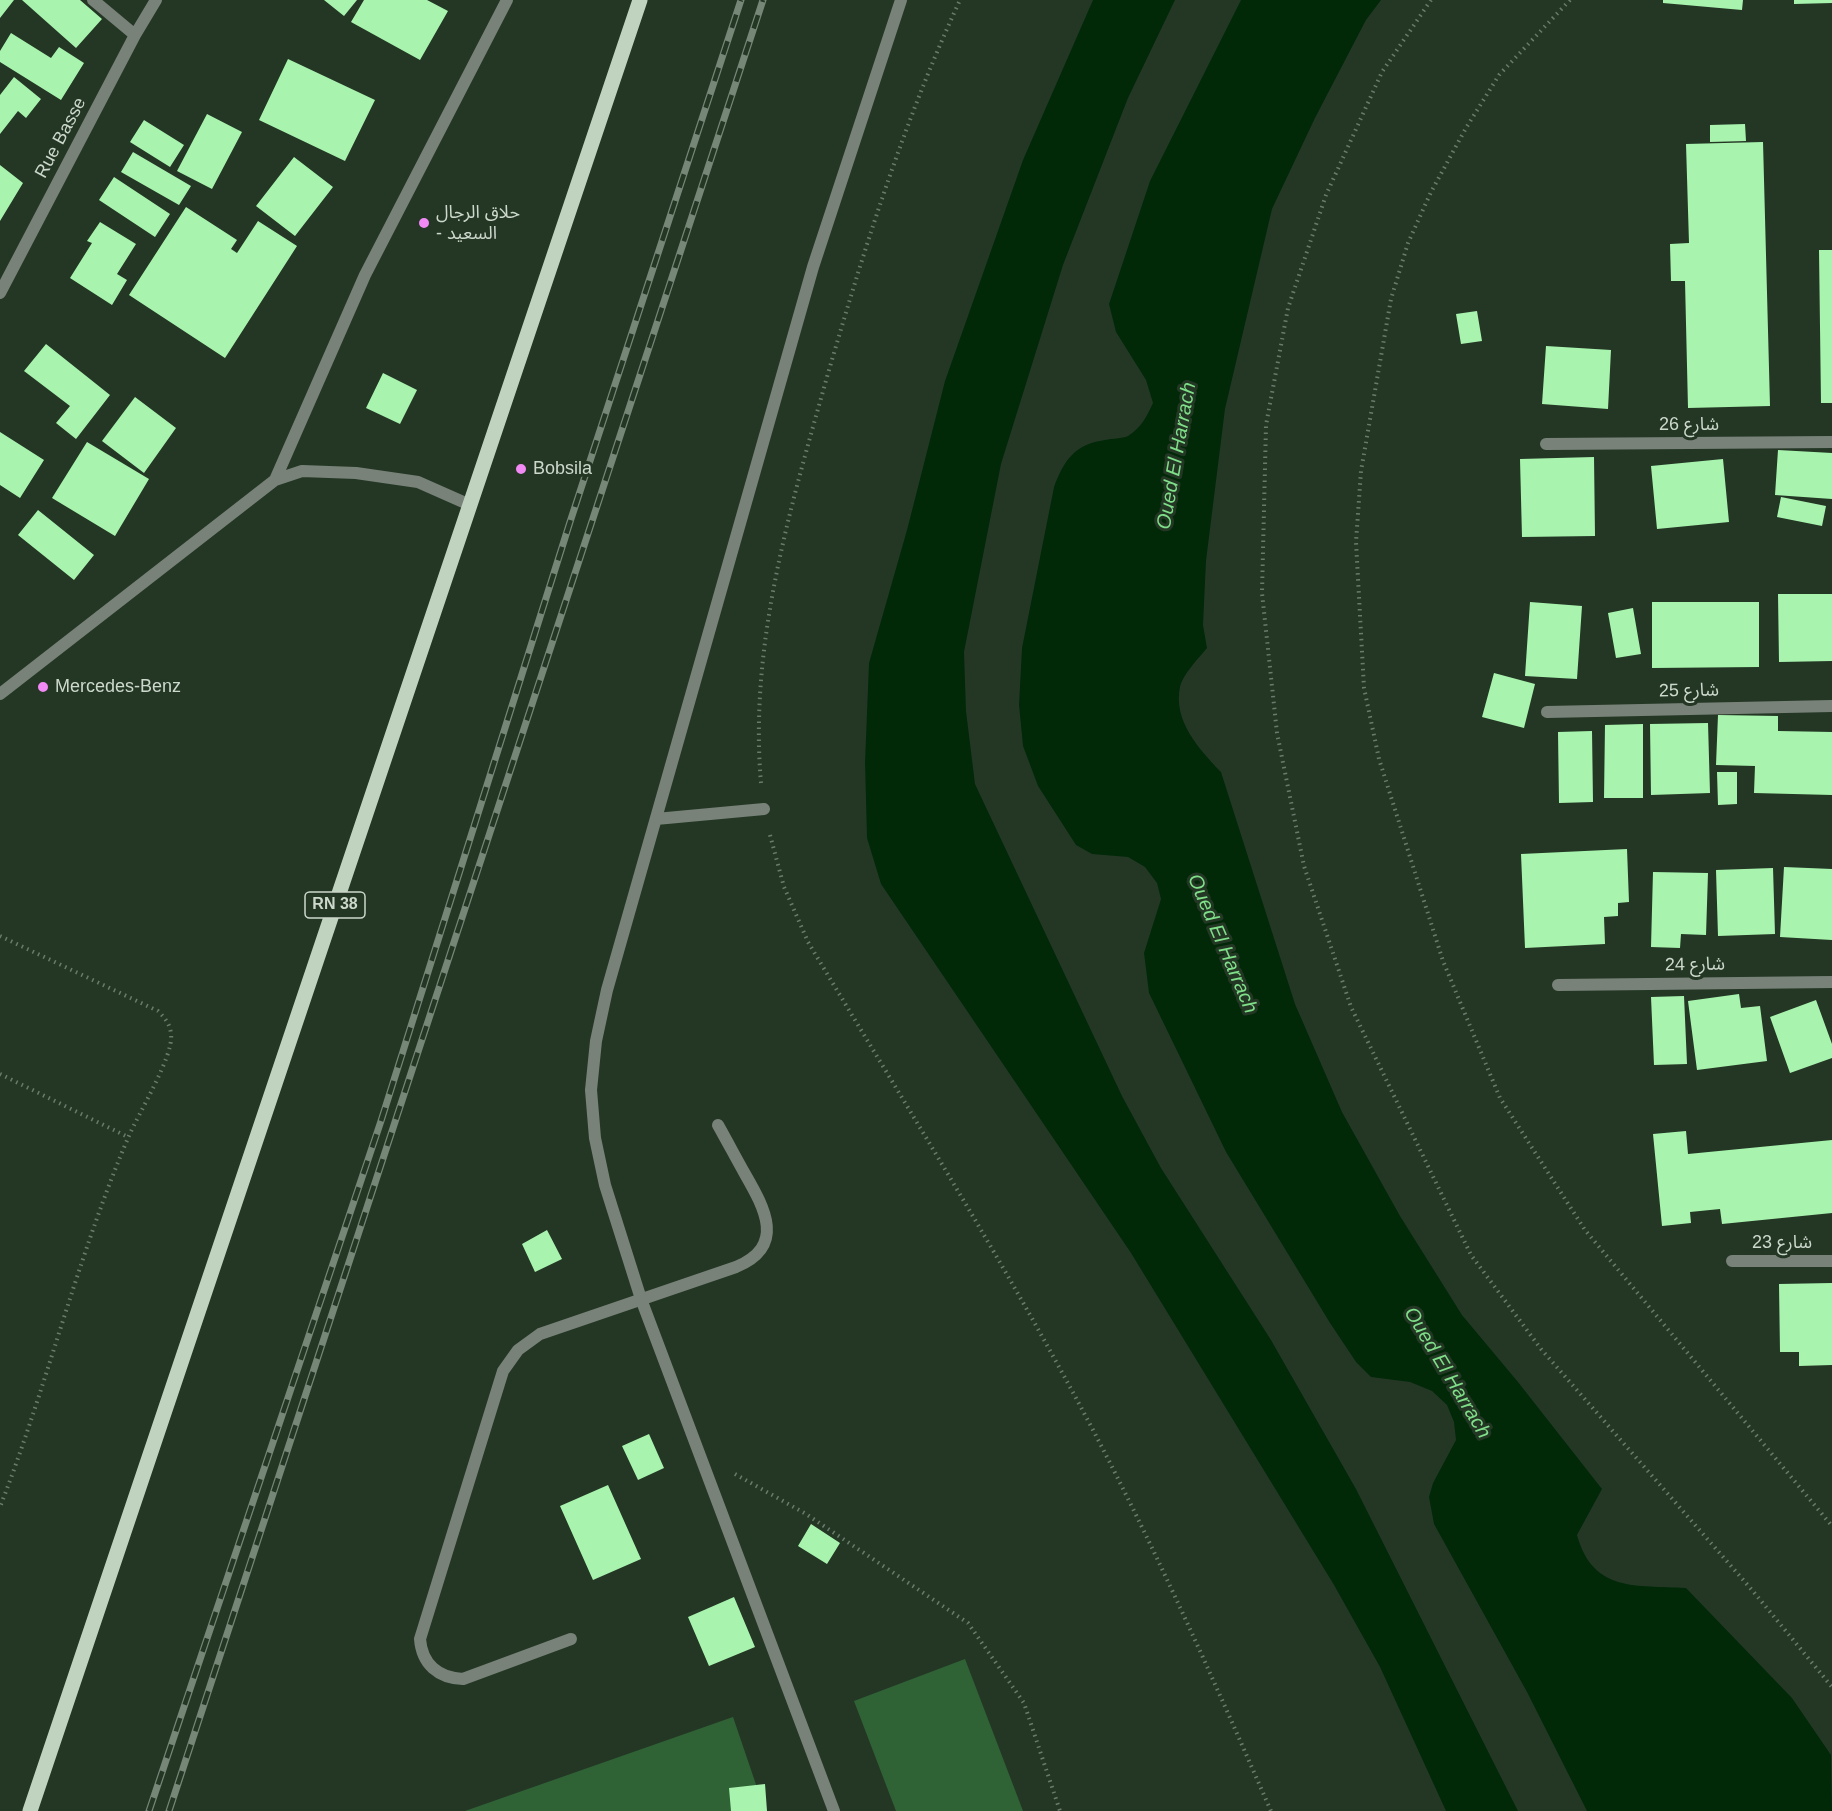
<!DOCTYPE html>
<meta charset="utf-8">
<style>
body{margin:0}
canvas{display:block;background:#243725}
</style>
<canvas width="1832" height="1811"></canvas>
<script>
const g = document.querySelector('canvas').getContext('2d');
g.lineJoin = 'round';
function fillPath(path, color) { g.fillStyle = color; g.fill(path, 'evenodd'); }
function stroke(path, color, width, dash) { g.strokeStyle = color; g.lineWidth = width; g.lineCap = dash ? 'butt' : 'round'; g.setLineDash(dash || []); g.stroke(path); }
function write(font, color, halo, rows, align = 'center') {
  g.font = font + ' Arial,"Noto Sans Arabic",sans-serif'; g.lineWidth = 6; g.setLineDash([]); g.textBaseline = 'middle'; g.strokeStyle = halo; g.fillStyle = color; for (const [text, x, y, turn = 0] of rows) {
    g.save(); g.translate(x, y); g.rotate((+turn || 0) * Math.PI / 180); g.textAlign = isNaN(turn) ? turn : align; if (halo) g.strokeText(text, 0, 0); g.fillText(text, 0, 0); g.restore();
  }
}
fillPath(new Path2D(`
 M965,1659l58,152h-127l-42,-110z
 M733,1717l32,94h-300z`), '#2f6335');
fillPath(new Path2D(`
 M1093,0h82l-47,98 -65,167 -62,199 -37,188 2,59 9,73 147,312 39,72 110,172 85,149 162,322h-72l-66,-144 -46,-82 -203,-332 -250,-369 -14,-46 -2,-76 4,-99 38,-133 38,-149 78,-221z
 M1241,0h140l-15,20 -51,98 -43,91 -47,200 -19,152 -3,64 4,23c-8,10 -24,26 -27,39 -7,34 19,62 41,85l74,232 47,108 58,104 62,99 56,67 84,107 -25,46c16,58 60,50 109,53l106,110 39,57 1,56h-245l-60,-119 -93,-168 -5,-27 4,-14 23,-43 -2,-18 -7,-17 -15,-14 -22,-9 -39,-5 -15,-15 -26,-39 -104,-171 -77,-159 -5,-40 17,-54 -4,-16 -12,-16 -17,-10 -36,-3 -16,-9 -38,-59 -15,-40 -4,-41 3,-57 32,-161c10,-27 21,-43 51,-47 7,-2 17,-1 23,-4 13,-8 19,-20 25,-33l-7,-23 -30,-48 -7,-28 41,-123z`), '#012908');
fillPath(new Path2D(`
 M0,0h14l-14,18z
 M22,0h58l22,19 -26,29z
 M324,0h33l-13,16z
 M364,0h63l21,11 -28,49 -69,-38z
 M1663,0h80l-1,10 -79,-7z
 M1794,0h38v3l-38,1z
 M11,33l40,25 8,-11 25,16 -23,37 -61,-38v-11z
 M288,59l87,41 -30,61 -86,-41z
 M14,77l27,22 -15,19 -8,-7 -18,23v-39z
 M207,114l35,18 -30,57 -35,-18z
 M144,120l40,25 -14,22 -40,-25z
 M1745,124l1,17 -36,1v-17z
 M1763,142l7,264 -82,2 -3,-127h-14l-1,-37 19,-1 -3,-99z
 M133,152l58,34 -12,19 -58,-33z
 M294,157l39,30 -38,49 -39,-30z
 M0,165l23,18 -23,38z
 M114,177l56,37 -15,23 -56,-37z
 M186,207l51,33 -6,9 6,4 21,-32 39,25 -72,112 -96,-63z
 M100,222l36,22 -19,30 10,6 -15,25 -42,-27 22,-35 -5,-2z
 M1819,250h13v153h-11z
 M1477,311l5,30 -21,3 -5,-30z
 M46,344l64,51 -34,44 -20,-16 14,-17 -46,-35z
 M1546,346l65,4 -3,59 -66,-5z
 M383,373l34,17 -17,34 -34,-16z
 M135,397l41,31 -32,45 -42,-32z
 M0,432l44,28 -24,38 -20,-13z
 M87,442l62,37 -34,57 -63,-38z
 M1778,450l54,3v46l-57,-4z
 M1594,457l1,79 -73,1 -2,-78z
 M1723,459l6,63 -72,7 -6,-63z
 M1781,497l45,9 -4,20 -45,-9z
 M38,510l56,45 -20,25 -56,-45z
 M1778,594h54v67l-53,1z
 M1530,602l52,4 -5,73 -52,-3z
 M1652,602h107v65l-107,1z
 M1633,608l8,46 -25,4 -8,-45z
 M1494,673l41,11 -11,44 -42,-11z
 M1718,715l60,1v15l54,1v63l-78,-2 1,-27 -39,-1z
 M1708,723l2,70 -59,2 -1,-71z
 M1643,724v74h-39l1,-73z
 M1592,731l1,71 -34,1 -1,-71z
 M1717,772h20v32l-19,1z
 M1627,849l2,53 -11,1v13l-14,1 1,27 -80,4 -4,-94z
 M1784,867l48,2v71l-52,-3z
 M1773,868l2,66 -57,2 -2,-66z
 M1653,872l55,1 -2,62 -25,-1 -1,14 -29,-1z
 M1739,994l2,14 19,-2 7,55 -70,9 -9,-69z
 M1684,996l3,68 -33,1 -3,-68z
 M1816,1000l16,44v14l-42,15 -20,-56z
 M1686,1131l2,23 144,-14v73l-110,11 -2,-15 -30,3 1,11 -29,3 -9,-92z
 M547,1230l15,29 -27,13 -13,-28z
 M1832,1283v82l-33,1v-14h-19l-1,-68z
 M649,1434l15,34 -26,12 -16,-34z
 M608,1485l33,74 -48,21 -33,-74z
 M811,1524l29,19 -13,21 -29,-18z
 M734,1597l21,50 -46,19 -21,-49z
 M765,1784l2,27h-36l-2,-23z`), '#a8f4ae');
stroke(new Path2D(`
 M1431,0l-49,72 -56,123 -38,113 -22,117 -4,168 15,140 27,133 47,141 120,248 70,94 211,241 80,97
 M1570,0l-71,75 -33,53 -35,64 -23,51 -17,56 -30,172 -5,71 8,146 15,71 64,202 57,137 85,132 247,296
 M761,783c-12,-138 29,-274 66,-406 37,-128 77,-256 133,-377
 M770,835l14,52 24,55c97,162 197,321 285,488 65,124 122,253 178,381
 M0,936l158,75c7,7 12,13 13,23 3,22 -33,80 -43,104 -51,120 -81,248 -128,369
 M0,1074l128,63
 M735,1474l71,40 162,109 56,80 36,108`), '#6a7b6b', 4, [1.5, 4.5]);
stroke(new Path2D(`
 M571,1639l-108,40c-25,-1 -41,-15 -43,-40l83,-268 15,-21 22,-16 196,-67c50,-21 29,-58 9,-93 -9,-16 -18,-33 -27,-49`), '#788279', 12);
stroke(new Path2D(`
 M93,0l42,35
 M0,293l135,-258 21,-35
 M1546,444l286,-2
 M275,480l90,-205 142,-275
 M0,694l275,-214 27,-9 54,2 62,9 52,23
 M1547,712l285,-6
 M656,819l108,-10
 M1558,985l274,-3
 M1732,1261h100
 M834,1811l-193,-512 -36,-114 -10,-47 -4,-48 5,-49 11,-51 206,-723 88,-267`), '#788279', 12);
stroke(new Path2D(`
 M30,1811l610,-1811`), '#bfd3bf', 15);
const rail = new Path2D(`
 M149,1811l232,-690 189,-599 171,-522
 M169,1811l594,-1811`);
stroke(rail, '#768677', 7);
stroke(rail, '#243725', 4.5, [14]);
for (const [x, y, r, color] of [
 [424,223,6,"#f18af4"],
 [521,469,6,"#f18af4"],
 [43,687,6,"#f18af4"]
]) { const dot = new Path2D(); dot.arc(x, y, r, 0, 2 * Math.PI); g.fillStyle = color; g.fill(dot); stroke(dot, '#243725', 2); }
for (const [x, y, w] of [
 [335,905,60]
]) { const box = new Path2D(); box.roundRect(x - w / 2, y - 13, w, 26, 4.5); g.fillStyle = '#243725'; g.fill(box); stroke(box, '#ccd8cc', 1.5); }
write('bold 16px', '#ccd8cc', null, [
 ["RN 38",335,905]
]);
write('18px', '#ccd8cc', '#243725', [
 ["Rue Basse",61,138,-62],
 ["شارع 26",1689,425],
 ["شارع 25",1689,691,-1],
 ["شارع 24",1695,965,-1],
 ["شارع 23",1782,1243]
]);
write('18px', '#ccd8cc', '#243725', [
 ["حلاق الرجال",436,213],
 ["- السعيد",436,234],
 ["Bobsila",533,469],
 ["Mercedes-Benz",55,687]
], 'left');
write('italic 20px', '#7fdf89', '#243725', [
 ["Oued El Harrach",1177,456,-80],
 ["Oued El Harrach",1222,944,67],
 ["Oued El Harrach",1447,1373,59]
]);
</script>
